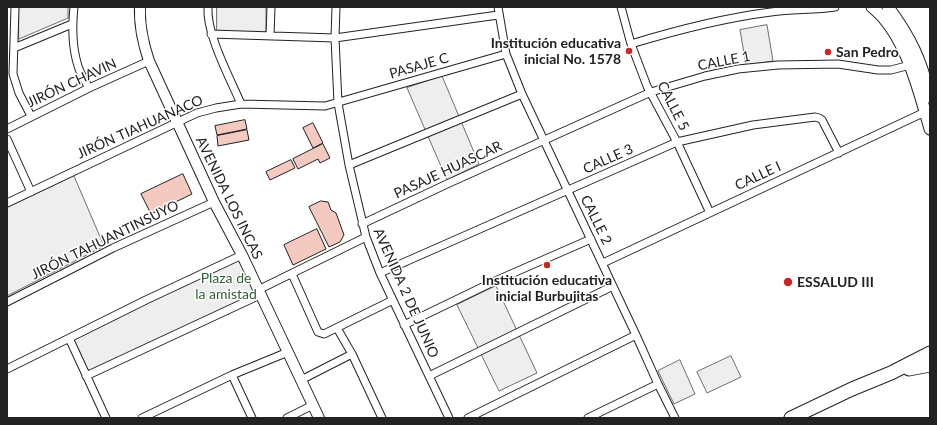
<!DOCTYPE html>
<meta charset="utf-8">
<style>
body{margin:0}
#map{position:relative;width:937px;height:425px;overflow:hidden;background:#fff;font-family:Lato,sans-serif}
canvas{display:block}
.frame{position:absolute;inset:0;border:8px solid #222;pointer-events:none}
</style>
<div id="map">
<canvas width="937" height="425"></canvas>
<div class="frame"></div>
</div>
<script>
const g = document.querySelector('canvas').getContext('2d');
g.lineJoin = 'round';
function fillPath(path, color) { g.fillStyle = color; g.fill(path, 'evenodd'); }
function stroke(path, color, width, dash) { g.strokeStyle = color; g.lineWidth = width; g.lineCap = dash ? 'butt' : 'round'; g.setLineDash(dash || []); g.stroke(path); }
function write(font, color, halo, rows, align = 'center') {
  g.font = font + ' Lato,sans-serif'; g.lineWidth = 3; g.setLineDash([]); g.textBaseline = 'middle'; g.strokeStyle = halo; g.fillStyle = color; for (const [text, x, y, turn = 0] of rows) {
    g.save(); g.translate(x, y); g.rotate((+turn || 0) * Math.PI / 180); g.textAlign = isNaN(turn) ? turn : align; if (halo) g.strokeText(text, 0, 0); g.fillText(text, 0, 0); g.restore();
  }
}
const green = new Path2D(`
 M19,7h49v11l-49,21z
 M217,7h49v26l-49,-1z
 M767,25l6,36 -27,4 -6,-35z
 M442,76l37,88 -32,16 -40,-92z
 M74,176l30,70 -97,50v-88z
 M242,255l18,40 -174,81 -17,-38z
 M496,286l41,87 -38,18 -42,-86z
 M731,356l10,21 -34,16 -10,-21z
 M680,360l15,34 -21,10 -16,-33z`);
fillPath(green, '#eee');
stroke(green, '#6f6f6f', 1);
const building = new Path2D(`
 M245,120l2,9 -30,6 -2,-9z
 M313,123l10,20 -10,5 -10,-20z
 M247,130l2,10 -31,6 -1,-10z
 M323,144l7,14 -10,5 -2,-4 -20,10 -5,-10z
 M291,160l4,8 -25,12 -4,-8z
 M183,174l9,20 -41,20 -10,-20z
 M321,201l7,1 3,8 5,3 8,22 -4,7 -11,5 -20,-40z
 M317,229l9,20 -33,16 -9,-20z`);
fillPath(building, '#f3c9c0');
stroke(building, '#222', 1);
const street = new Path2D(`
 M15,7l-2,67 6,19 12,23
 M74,7c-2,19 -2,40 4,59 2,7 7,15 11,22
 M208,7c-2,27 22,71 33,97
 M336,7l-1,31 3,65 11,62 17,72 14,36 69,145
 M498,7l8,47 16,40 114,241 22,49 17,34
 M621,7l10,37 16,42 30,56 33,71
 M211,34l124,4 163,-23
 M270,36l1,-29
 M631,44c46,-14 92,-26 140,-32 21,-3 43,-2 64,-5
 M14,48l58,-24
 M7,129l82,-41 60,-27
 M7,139l24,53
 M349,165l173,-71
 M7,203l190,-90 19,-5 25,-4 84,2 181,-52
 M362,224l85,-40 204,-92 54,-16 33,-7 40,-4 60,-1 40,6h13l23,-6
 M603,263l322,-151h4
 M380,273l297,-131 76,-17 62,-8 4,1 3,2 17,33
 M292,274l26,58 6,2 69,-34
 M258,290l108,-53
 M7,302l106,-54 101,-46
 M404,325l91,-44 96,-42
 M337,328l15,26 30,64
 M69,338l37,80
 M7,369l139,-69 96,-45
 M232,375l20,43
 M86,376l174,-81
 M429,376l184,-90
 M301,380l51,-26
 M142,418l90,-43 56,-23
 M287,418l26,-13
 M468,418l168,-83
 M588,418l70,-34`);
const secondary = new Path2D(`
 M140,7c-1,19 3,36 9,54l65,141 28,53 77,163`);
const primary = new Path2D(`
 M872,7c33,26 47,83 58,122
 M888,7c23,31 33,53 42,90`);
const highway = new Path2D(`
 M909,369l21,-4
 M791,418l61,-29 39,-16 39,-20`);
stroke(street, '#222', 9);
stroke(secondary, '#222', 12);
stroke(primary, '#222', 13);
stroke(highway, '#222', 15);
stroke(street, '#fff', 7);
stroke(secondary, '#fff', 10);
stroke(primary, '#fff', 11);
stroke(highway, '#fff', 13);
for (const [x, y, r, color] of [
 [629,51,4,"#c62828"],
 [828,52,4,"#c62828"],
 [547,265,4,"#c62828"],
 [788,282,5,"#c62828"]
]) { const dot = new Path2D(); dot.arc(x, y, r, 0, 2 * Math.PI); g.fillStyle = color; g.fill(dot); stroke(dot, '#fff', 1.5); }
write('bold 14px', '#222', '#fff', [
 ["Institución educativa",621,43,"right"],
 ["inicial No. 1578",621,59,"right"],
 ["San Pedro",836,52],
 ["Institución educativa",547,280,"center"],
 ["inicial Burbujitas",547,296,"center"],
 ["ESSALUD III",797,282]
], 'left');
write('14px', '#222', '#fff', [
 ["CALLE 1",724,61,-11],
 ["PASAJE C",419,66,-16],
 ["JIRÓN CHAVIN",72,83,-25],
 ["CALLE 5",673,106,63],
 ["JIRÓN TIAHUANACO",140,127,-24],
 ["CALLE 3",608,159,-24],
 ["PASAJE HUASCAR",448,170,-25],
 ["CALLE I",758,176,-25],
 ["AVENIDA LOS INCAS",229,198,64],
 ["CALLE 2",596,220,64],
 ["JIRÓN TAHUANTINSUYO",105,240,-26],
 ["AVENIDA 2 DE JUNIO",406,293,66]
]);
write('14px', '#2f5e38', '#fff', [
 ["Plaza de",226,278],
 ["la amistad",226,294]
]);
</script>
